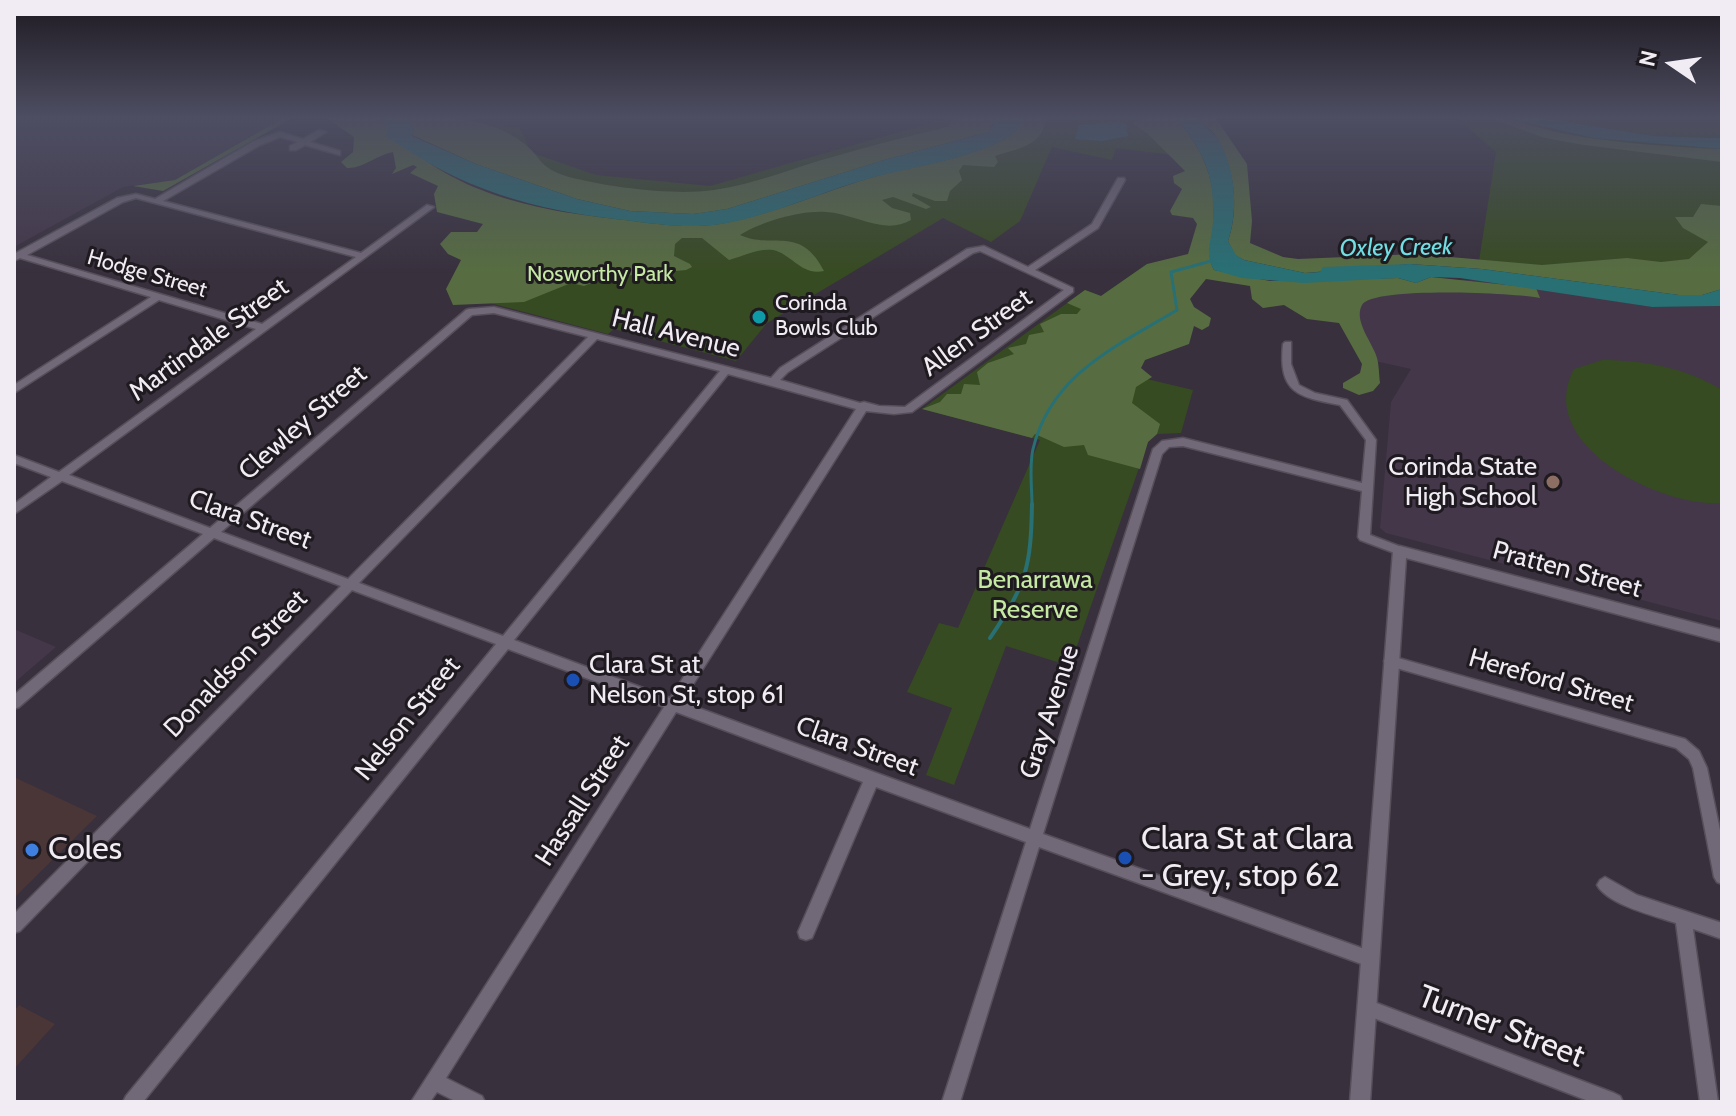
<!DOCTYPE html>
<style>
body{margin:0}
#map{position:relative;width:1736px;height:1116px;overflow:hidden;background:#38303d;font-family:Cabin,sans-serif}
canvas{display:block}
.frame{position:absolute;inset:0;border:16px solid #f1ecf4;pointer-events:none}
.north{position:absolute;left:1632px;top:24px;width:80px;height:80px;-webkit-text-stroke:6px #1e1a20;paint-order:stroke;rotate:283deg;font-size:22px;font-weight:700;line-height:32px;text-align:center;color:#f1ecf4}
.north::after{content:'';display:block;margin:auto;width:28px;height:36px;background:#f1ecf4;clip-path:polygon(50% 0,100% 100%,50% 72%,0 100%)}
</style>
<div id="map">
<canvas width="1736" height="1116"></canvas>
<div class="frame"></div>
<div class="north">N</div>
</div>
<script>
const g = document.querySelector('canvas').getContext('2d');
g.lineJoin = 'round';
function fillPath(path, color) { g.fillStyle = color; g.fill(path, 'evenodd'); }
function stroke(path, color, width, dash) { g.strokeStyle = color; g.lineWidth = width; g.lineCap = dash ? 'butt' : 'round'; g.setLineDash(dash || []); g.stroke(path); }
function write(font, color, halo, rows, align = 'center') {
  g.font = font + ' Cabin,sans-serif'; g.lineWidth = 6; g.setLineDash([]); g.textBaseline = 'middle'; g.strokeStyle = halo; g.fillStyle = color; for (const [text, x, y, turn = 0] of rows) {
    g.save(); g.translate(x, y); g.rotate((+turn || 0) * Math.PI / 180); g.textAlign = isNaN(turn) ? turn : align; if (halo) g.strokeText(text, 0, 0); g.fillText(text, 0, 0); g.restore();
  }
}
fillPath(new Path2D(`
 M14,777l83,39 -83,82z
 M19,1005l36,19 -41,45v-58z`), '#4a3537');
fillPath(new Path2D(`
 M14,117h271l-110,63 -52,7 -109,60z
 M1485,280l167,27 70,-1v315l-336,-88 -6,-5 11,-126 20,-33 -41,-9 -35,-79z
 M14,629l42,18 -42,36z`), '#433749');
fillPath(new Path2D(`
 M406,117h66l8,6 40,4 10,25 66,23 114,11 242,-69h44l-112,43 -157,49 -59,5z
 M1024,117h152l30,42 -90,-11 -4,12 -60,-13 -32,74 -29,21 -48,-24 -176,105 -31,38 -122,-32 -6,5 -133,-35 98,-84 226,-12 225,-81z
 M1456,117h46l91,21 129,11v126l-35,9 -208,-23 17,-109z
 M1536,117h186v21l-68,-2z
 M1147,264l-59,101 105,25 -12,43 -24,1 -9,8 -78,224 -64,-20 -52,139 -28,-10 26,-67 -45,-16 32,-69 19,5 82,-188 -118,-31 163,-119 16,6z
 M1602,360c41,0 85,8 120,30v113c-60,5 -189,-58 -148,-134z`), '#374b22');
fillPath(new Path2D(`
 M285,117h9l-131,74 -30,-5 42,-6z
 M325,117h54c62,76 152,93 245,103 32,4 64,9 96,4 58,-10 112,-37 169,-51 29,-7 130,-23 135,-56h22c-3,30 -28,31 -51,39l3,6 -4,5 -31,-2 -4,6 3,9 -12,11 -3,10h-12l-22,-8 -1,3 19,11 -5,2 -33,-12 -11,3 10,8 18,5 1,7c-27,16 -57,-7 -85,-8 -26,-2 -65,10 -86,23 33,15 60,-11 84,36 -23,5 -32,-17 -51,-21 -14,-2 -30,6 -44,10l-27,-22h-20l-7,6 -1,12 16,8 2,3 -6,3 -83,8 -19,8 -13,-3 -47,19 -71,3 -7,-16 15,-29 -13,-6 -8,-10 11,-12h26l6,-8 -46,-12 -3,-18 4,-8 -28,-13 7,-6 -4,-2 -21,9 4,-6 -3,-16c-16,3 -31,17 -46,16l-6,-6 12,-10 1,-15z
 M406,117c41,0 82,0 116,25 21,15 14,25 47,35 39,10 105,19 145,13 42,-6 81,-23 122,-34 37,-11 74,-20 111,-29l9,-10h40l-7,15 -105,28 -157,49 -34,5 -63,-3 -53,-12 -101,-35 -64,-29 2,-6z
 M1146,117h30c28,35 42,65 37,111 -2,17 -7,26 1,42l56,11 128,-3 18,5 15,-6 105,11 4,10c-24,-5 -168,-12 -178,7 -9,16 11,38 15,53 2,7 2,17 3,25l-7,8 -14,4 -16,-7v-5l17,-10 2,-9 -23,-41 -32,-4 -23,-14 -21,3 -11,-9 -2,-13 -44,-7 -16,20 4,8 17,11 -2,8 -7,4 -8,-4 -5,18 -44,16 -4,8 11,9 -16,10 -4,16 28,21 -3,10 -9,8 -8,27 -52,-14 -4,-10 -20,2 -29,-13 -3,4 -110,-29 18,-7 7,-8h14l3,-10 16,1 -3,-13 11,-9 26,-9 -6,-6 18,-4 3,-9 15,-3 -4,-8 21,-10h16l4,-5 -14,-6 18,-13 16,6 46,-32 41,-10 9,-30 -4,-6 -21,-3 -2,-4 12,-22 -8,-6 -1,-7 12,-5 -37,-37 -16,-11z
 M1197,117h18l32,47 5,57 -2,22 33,14 15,2 118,-5 126,11 85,-7 34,4 28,-3 19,-17 -25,-14 -8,-11h18l8,-13 21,2v83l-20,6h-23l-197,-26 -72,-5 -105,9 -61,-13 -9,-5 -7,-14c12,-33 6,-77 -13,-106 -5,-7 -13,-11 -18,-18z
 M1486,117c27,0 52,12 79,17 52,9 104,13 157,15v13l-138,-17 -39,-7z`), '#576d41');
fillPath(new Path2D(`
 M379,117h27l8,12 -2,7 64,28 101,35 53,12 63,3 34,-5 157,-49 105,-28 7,-15h28c-3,31 -102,49 -129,55 -59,12 -114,42 -174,52 -33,5 -65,0 -97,-4 -92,-10 -161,-30 -238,-84l2,-8z
 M1176,117h21c6,9 16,14 22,24 16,27 20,69 9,100l8,14 8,5 61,13 15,-1 3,-5 87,-3 72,5 197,26h23l20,-6v17l-70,1 -192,-29 -29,-1 -15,6 -18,-5 -94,5 -62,-5 -28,-8c-10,-17 -2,-30 -1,-49 2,-45 -9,-69 -37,-104z
 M1502,117h34l118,19 68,2v11l-129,-11z
 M1117,122l9,2 2,12 -26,5 -27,-2 4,-14z`), '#287074');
stroke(new Path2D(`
 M1032,506c0,-18 -3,-40 1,-57 18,-75 84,-103 144,-139l-6,-38 40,-11`), '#287074', 3);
stroke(new Path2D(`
 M990,638c36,-53 41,-70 42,-134`), '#287074', 4);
const minor = new Path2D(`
 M319,130l7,2 -16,10 30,9v4l-35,-10 -9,5h-6v-4l8,-4 -18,-5 -20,8 -97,56 198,52 66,-48 7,2 -365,268 141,53 256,-218 3,-1 25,-2 277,71 9,-10 187,-119 17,-3 44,21 64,-43 26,-46h6l1,2 -27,48 -63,42 38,18v4l-161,120 -18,2 -28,-3 -184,291 348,127 123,-380 9,-8 21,-3 179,45 4,-43 -26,-35c-42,-8 -62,-12 -57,-61l2,-2h6v22l8,21 16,8 32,7 29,40 -6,95 34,13 2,3 -6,4 -40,-15 -2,-3 4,-46 -179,-45 -14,1 -7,7 -119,380 327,117 6,2 2,6 -2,6 -6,2 -331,-120 -79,255h-18l84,-260 -150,-55 -64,151 -6,2 -6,-2 -2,-6 65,-150 -187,-70 -230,366 36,18 3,6h-28l-20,-10 -7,10h-19l253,-395 -156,-58 -365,453h-20l3,-6 370,-452 -144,-54 -332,341 -6,2v-19l327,-328 -127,-48 -195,169 -5,2v-14l189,-161 -141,-53 -48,33v-10l37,-27 -37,-14v-8l45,17 197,-143 -97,-29 -145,93v-8l137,-88 -131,-39 -6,3v-7l103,-56 19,-4 19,5 99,-58 26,-9 23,7zM136,198l220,59 -94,67 -235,-69 96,-53zM980,251l84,39 -159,117 -26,-1 -15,-4 -4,1 -80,-23 8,-8 185,-119zM494,313l94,24 -240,242 -127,-47 251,-217zM597,339l123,32 -217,265 -144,-53zM728,374l128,35 -186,289 -156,-58z
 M1391,656l294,83 14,12 8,17 15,72v44l-5,-2 -3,-5 -21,-109 -4,-9 -13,-11 -290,-83 -2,-4 2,-4z
 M1605,877l32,18 85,28v16l-29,-10 25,173h-18l-24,-179c-21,-7 -68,-18 -79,-38l3,-5z
 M1366,999l248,94 6,3 3,6h-32l-225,-87 -6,-2 -2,-6 2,-6z`);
const tertiary = new Path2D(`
 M1400,546l322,84v12l-316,-84 -36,544h-20l43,-551z`);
stroke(minor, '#564f5a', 3);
stroke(tertiary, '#564f5a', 3);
fillPath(minor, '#726978');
fillPath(tertiary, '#726978');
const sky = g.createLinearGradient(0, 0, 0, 273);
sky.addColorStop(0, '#1f1a22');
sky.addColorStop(0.43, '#4d4e62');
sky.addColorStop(1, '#4d4e6200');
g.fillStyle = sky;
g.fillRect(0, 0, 1736, 273);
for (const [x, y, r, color] of [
 [759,317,8,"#0f9aa8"],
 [1553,482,8,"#8d6e63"],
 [573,680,8,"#1a4fb4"],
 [32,850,8,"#3f7fe0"],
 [1125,858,8,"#1a4fb4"]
]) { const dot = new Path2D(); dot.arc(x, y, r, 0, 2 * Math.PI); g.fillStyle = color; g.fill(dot); stroke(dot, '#1e1a20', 3); }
write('22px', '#f1ecf4', '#1e1a20', [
 ["Hodge Street",147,274,16]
]);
write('22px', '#c5e9a3', '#1e1a20', [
 ["Nosworthy Park",600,275]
]);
write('22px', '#f1ecf4', '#1e1a20', [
 ["Corinda",775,304],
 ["Bowls Club",775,329]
], 'left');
write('italic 24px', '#71dee4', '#1e1a20', [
 ["Oxley Creek",1396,248,-1]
]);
write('26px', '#f1ecf4', '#1e1a20', [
 ["Allen Street",977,333,-36],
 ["Hall Avenue",676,334,14],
 ["Martindale Street",209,340,-36],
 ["Clewley Street",303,423,-41],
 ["Clara Street",250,520,20],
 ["Pratten Street",1567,570,15],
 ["Donaldson Street",236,664,-46],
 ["Hereford Street",1551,681,16],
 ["Gray Avenue",1050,712,-72],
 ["Nelson Street",408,719,-51],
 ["Clara Street",857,747,20],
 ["Hassall Street",583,801,-57]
]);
write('26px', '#f1ecf4', '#1e1a20', [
 ["Corinda State",1537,467],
 ["High School",1537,497],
 ["Clara St at",589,665,"left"],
 ["Nelson St, stop 61",589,695,"left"]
], 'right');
write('26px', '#c5e9a3', '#1e1a20', [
 ["Benarrawa",1035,580],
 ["Reserve",1035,610]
]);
write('32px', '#f1ecf4', '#1e1a20', [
 ["Clara St at Clara",1141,840],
 ["- Grey, stop 62",1141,877],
 ["Coles",48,850]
], 'left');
write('32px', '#f1ecf4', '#1e1a20', [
 ["Turner Street",1501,1027,21]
]);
</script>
